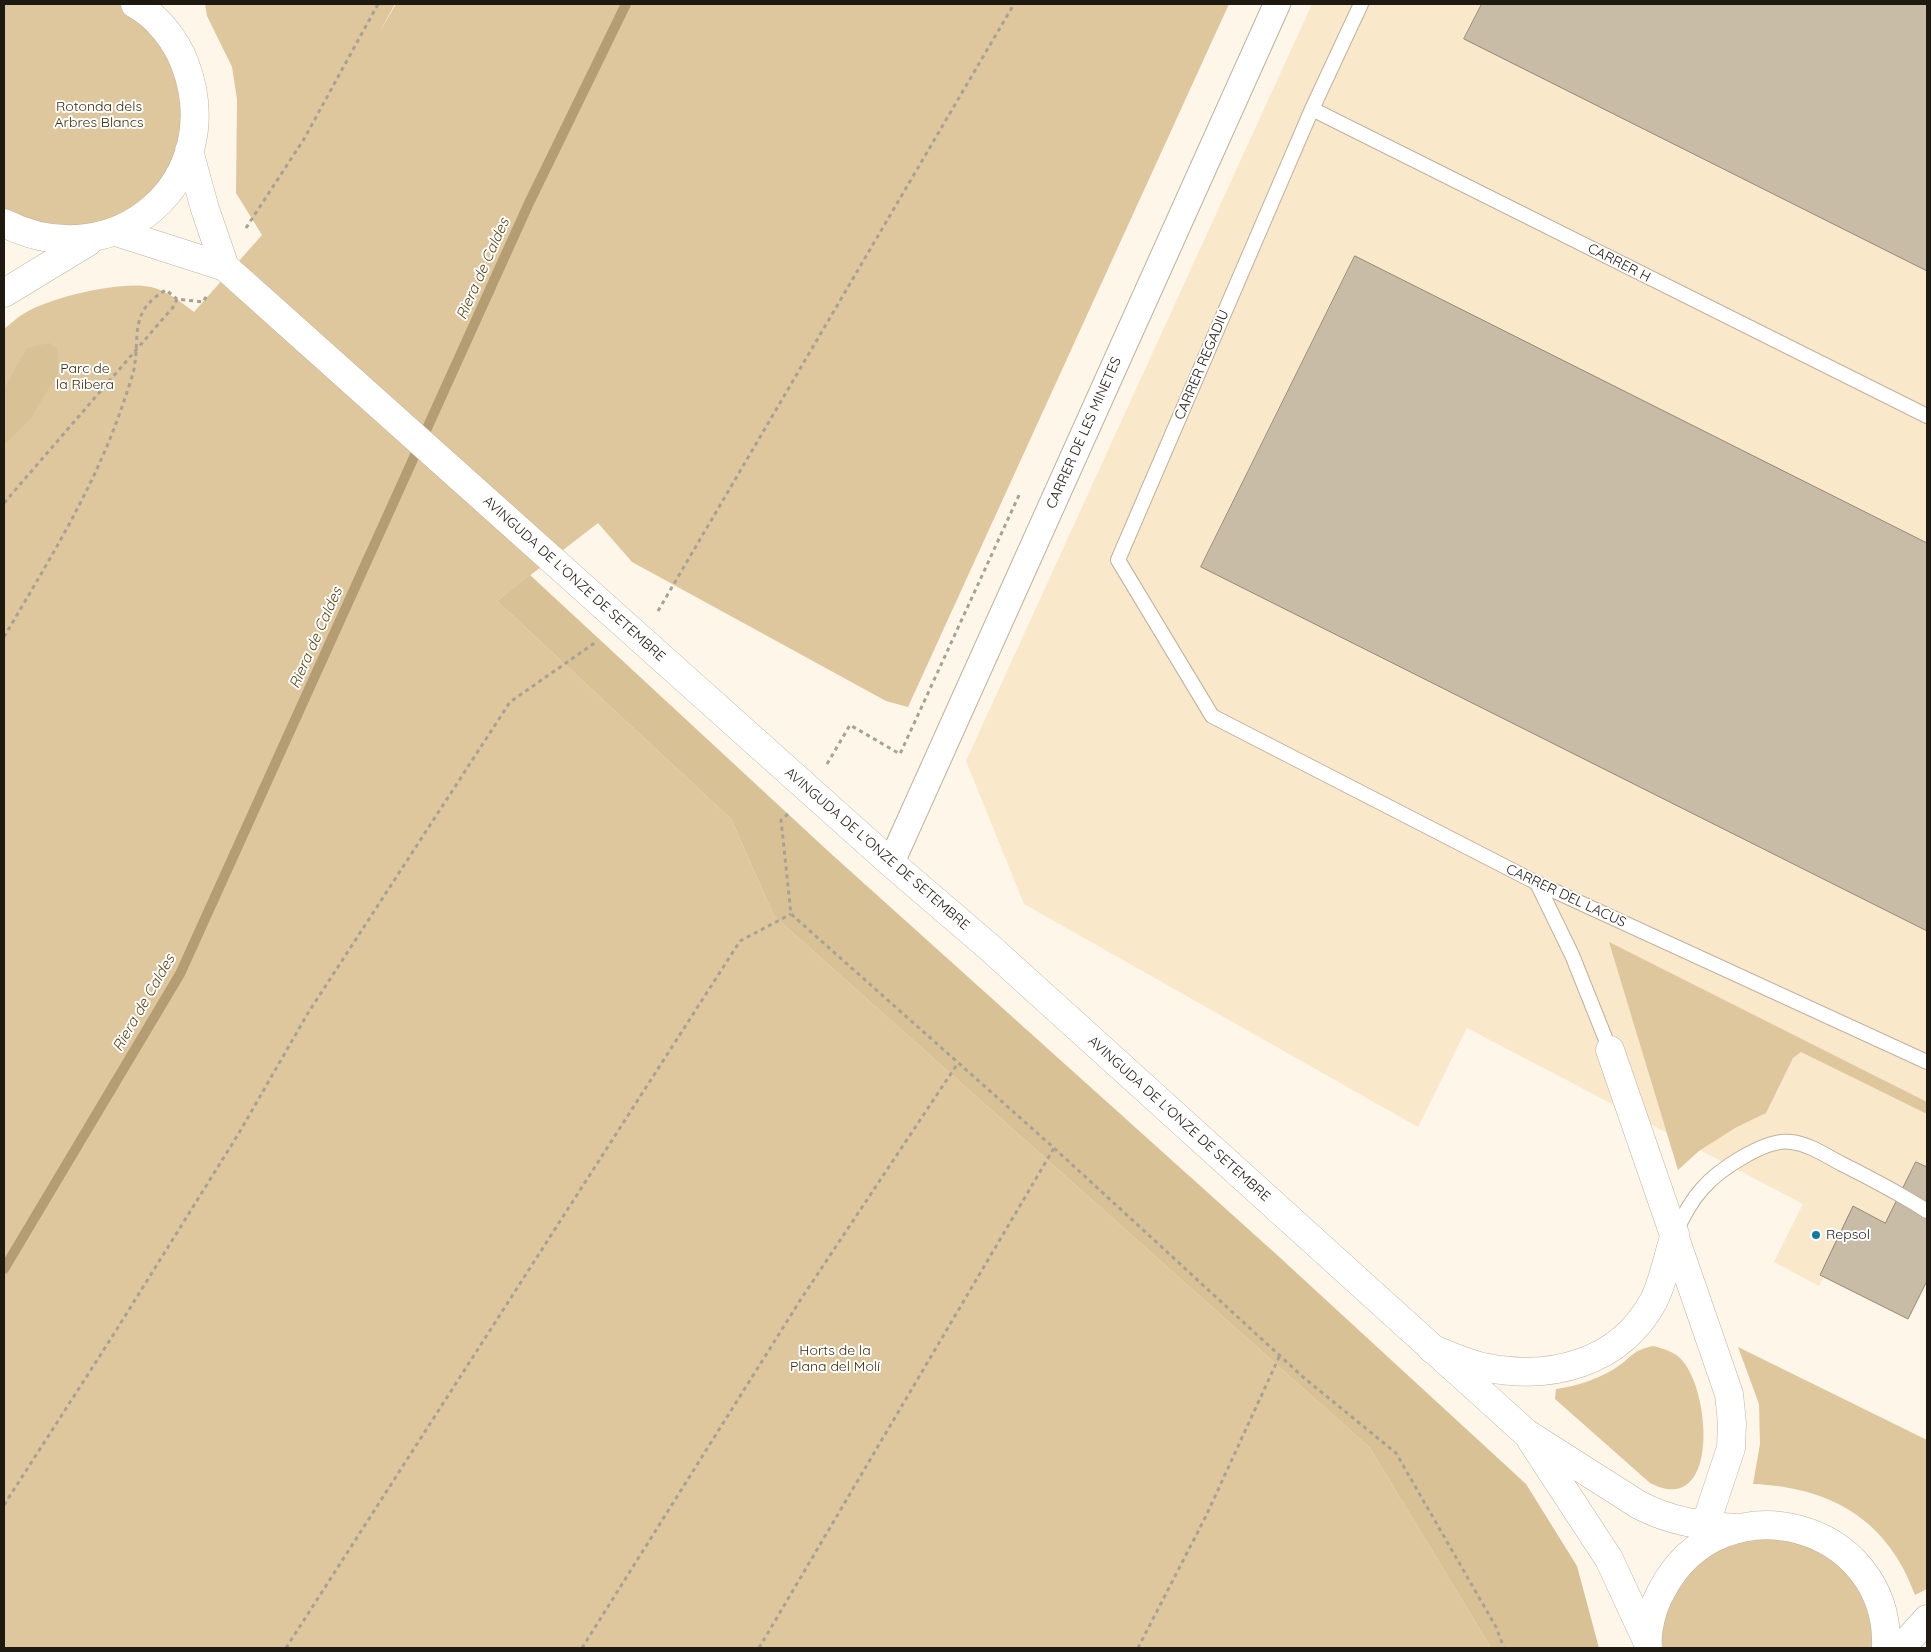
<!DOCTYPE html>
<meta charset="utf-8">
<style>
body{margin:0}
#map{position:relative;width:1931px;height:1652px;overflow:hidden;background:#fef6e8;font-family:Quicksand,sans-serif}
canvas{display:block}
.frame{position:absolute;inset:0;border:5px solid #1e1a12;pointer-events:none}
</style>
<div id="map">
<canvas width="1931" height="1652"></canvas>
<div class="frame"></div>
</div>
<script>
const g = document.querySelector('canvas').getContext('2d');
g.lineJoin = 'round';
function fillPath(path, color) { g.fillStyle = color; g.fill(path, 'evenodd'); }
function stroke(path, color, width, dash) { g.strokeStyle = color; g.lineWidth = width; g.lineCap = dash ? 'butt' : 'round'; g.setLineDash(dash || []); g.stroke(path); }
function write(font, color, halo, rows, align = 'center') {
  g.font = font + ' Quicksand,sans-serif'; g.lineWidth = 4; g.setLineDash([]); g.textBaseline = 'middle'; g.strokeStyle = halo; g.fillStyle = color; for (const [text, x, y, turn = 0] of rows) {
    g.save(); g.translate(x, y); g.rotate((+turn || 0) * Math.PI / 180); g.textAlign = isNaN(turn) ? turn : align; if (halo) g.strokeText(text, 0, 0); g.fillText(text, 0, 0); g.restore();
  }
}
fillPath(new Path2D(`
 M1312,4h615v1265l-79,-41 -29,58 -45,-24 29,-58 -336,-176 -49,99 -394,-223 -58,-143z`), '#fae8cb');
fillPath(new Path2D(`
 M4,4h131l35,31 19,116 -73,81 -112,-9z
 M205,4h190l-16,29 17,-29h833l-321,703 -22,-6 -254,-139 -34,-39 -101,78 234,218 43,97 596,532 121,200h-1487v-1319c7,-5 13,-12 21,-16 25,-16 98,-33 126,-26 16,4 30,15 43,25l68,-77 -26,-42 1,-94 -5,-32 -25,-51z
 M1609,942l318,160v12l-126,-62 -8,6 -27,55 -31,15 -36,23 -21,19z
 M1653,1346c11,3 20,5 28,13 31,33 38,160 -31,124l-95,-84 1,-10c21,-3 40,-9 58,-20 18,-11 16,-18 39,-23z
 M1738,1347l189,93v149l-12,6c-27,-75 -84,-108 -162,-111l7,-40 -1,-40z
 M1777,1524l74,34 35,90h-238l35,-88z`), '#dec69d');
fillPath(new Path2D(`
 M49,343l8,6 1,24 -27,45 -27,27v-56l23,-41z
 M530,575l298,276 448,403 250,230 51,82 22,82h-108l-121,-200 -596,-532 -43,-97 -234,-218z`), '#d9c196');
stroke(new Path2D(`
 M4,1269l176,-295 349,-771 97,-199`), '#b49c73', 10);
const building = new Path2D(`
 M1482,4h445v267l-463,-232z
 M1355,256l572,287v388l-726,-364z
 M1916,1162l11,5v114l-19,38 -88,-44 33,-69 32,17z`);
fillPath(building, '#c9bca6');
stroke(building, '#968975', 1);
const service = new Path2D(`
 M1361,4l-49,105 -194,451 94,156 325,167 390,179
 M1312,109l615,307
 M1537,883l35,72 38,95
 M1675,1234c7,-16 15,-32 27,-45 16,-19 64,-51 89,-47 18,2 34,13 49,21 30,15 59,30 87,48`);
const minor = new Path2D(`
 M891,863l386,-859`);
const tertiary = new Path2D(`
 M1610,1050l119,344 3,29 -1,25 -26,78
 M1432,1349c17,6 34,14 51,18 67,14 137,-3 171,-67 10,-20 14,-45 21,-66
 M1901,1648l26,-29`);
const secondary = new Path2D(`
 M189,151l16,58 20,58
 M4,223c111,56 225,-42 181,-159 -9,-24 -28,-48 -50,-60
 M116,232l109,35 666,596 98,84 537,486 113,72c31,16 62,21 97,23
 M4,293l84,-51
 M1531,1440l78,119 38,82
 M1648,1648c-2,-19 5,-42 14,-58 59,-113 229,-68 224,58`);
stroke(service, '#bfb29d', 16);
stroke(minor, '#bfb29d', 28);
stroke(tertiary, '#bfb29d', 29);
stroke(secondary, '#bfb29d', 29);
stroke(new Path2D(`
 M246,228l58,-89 74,-135
 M4,503l170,-197 3,-7 26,3 5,-8
 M658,611l356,-607
 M4,637c45,-77 93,-153 121,-239 3,-9 7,-20 9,-29 6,-34 -5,-58 32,-79l11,9
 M827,764l23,-39 50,29 120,-261
 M788,814l-7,6 10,94 263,234 249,229 93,76 100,174 8,21
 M4,1505l108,-168 127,-204 69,-120 202,-311 86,-60
 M286,1648l454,-707 51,-27
 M582,1648l219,-349 157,-236
 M759,1648l295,-500
 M1138,1648l68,-132 74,-161`), '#a8a195', 3, [4, 4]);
stroke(service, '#fff', 14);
stroke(minor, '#fff', 26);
stroke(tertiary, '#fff', 28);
stroke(secondary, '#fff', 28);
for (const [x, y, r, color] of [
 [1816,1235,5,"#0f7ca5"]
]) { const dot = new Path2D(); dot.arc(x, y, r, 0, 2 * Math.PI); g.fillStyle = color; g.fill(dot); stroke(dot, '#fff', 2); }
write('14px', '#3d2c08', '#fff', [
 ["Rotonda dels",99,107],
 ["Arbres Blancs",99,123],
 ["Parc de",85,369],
 ["la Ribera",85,385],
 ["Horts de la",835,1351],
 ["Plana del Molí",835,1367]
]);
write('14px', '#1e1a12', '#fff', [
 ["CARRER H",1619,263,27],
 ["CARRER REGADIU",1202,365,-67],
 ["CARRER DE LES MINETES",1084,433,-66],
 ["AVINGUDA DE L'ONZE DE SETEMBRE",574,579,42],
 ["AVINGUDA DE L'ONZE DE SETEMBRE",877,849,41],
 ["CARRER DEL LACUS",1566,896,25],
 ["AVINGUDA DE L'ONZE DE SETEMBRE",1179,1119,42]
]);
write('14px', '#1e1a12', '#fff', [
 ["Repsol",1826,1235]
], 'left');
write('italic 15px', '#604614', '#fff', [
 ["Riera de Caldes",483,269,-66],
 ["Riera de Caldes",316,638,-66],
 ["Riera de Caldes",144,1003,-60]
]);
</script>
